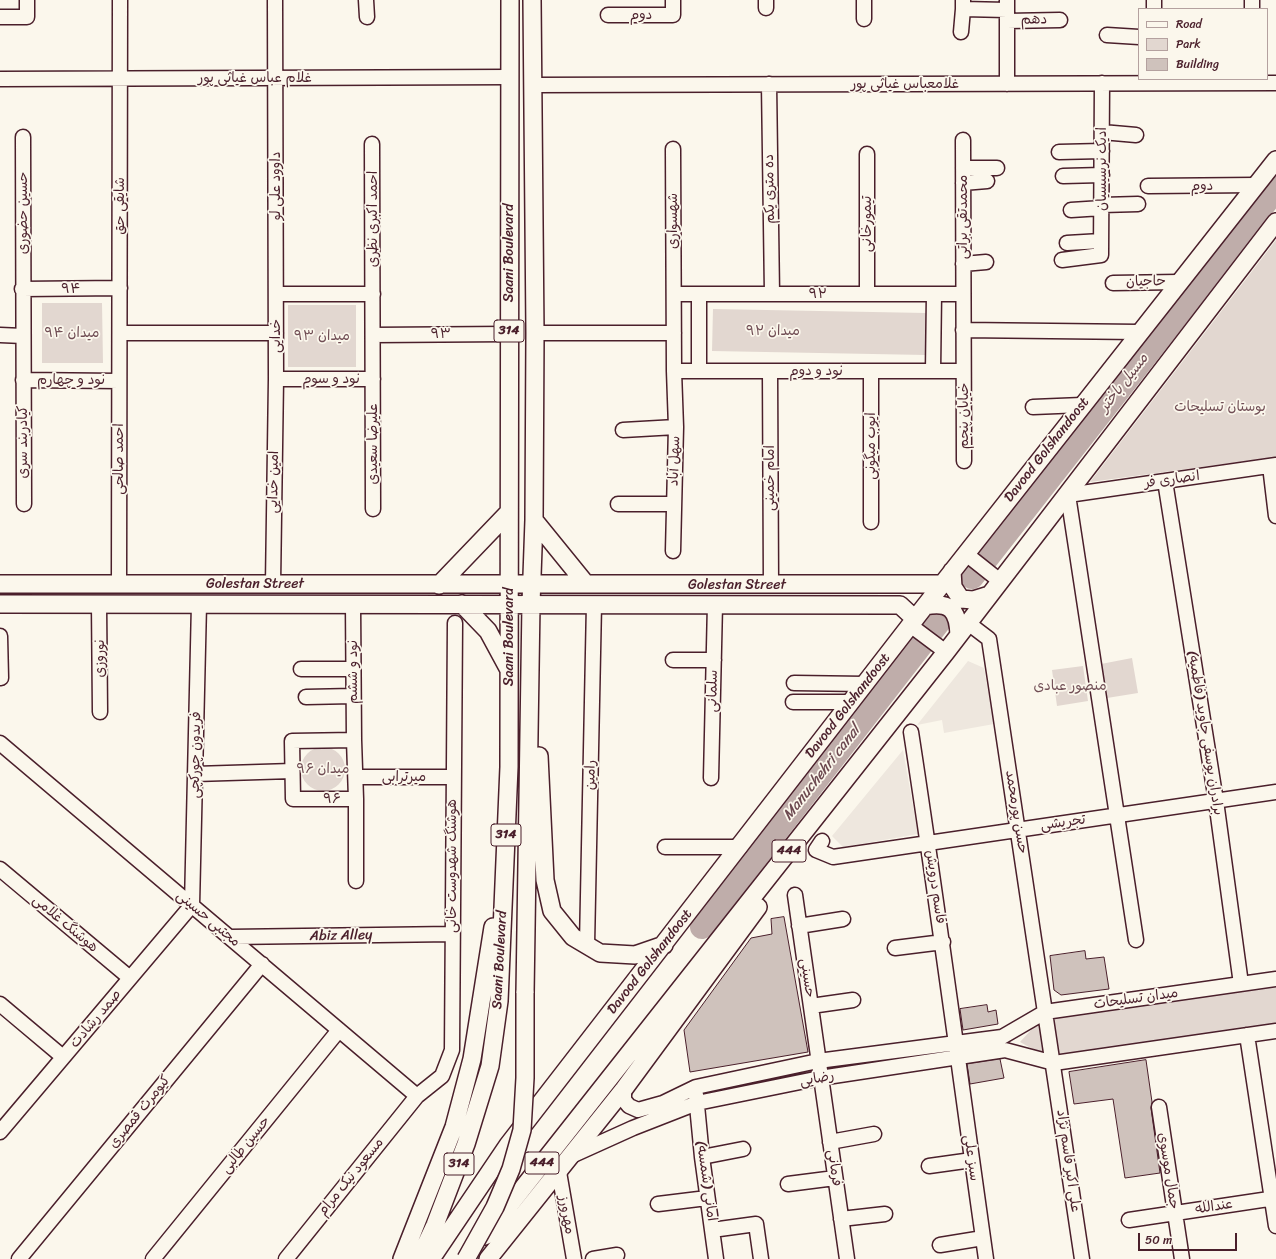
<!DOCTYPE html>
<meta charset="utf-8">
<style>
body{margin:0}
#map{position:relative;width:1276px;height:1259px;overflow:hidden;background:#fbf7ec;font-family:Sriracha,sans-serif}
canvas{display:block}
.legend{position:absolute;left:1138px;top:8px;width:130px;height:72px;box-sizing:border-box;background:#fbf7ec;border:1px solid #b4a19f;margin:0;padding:5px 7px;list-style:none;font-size:12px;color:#4a1f2b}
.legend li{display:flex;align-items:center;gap:8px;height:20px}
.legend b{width:20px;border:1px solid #b4a19f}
.scale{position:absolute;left:1138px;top:1233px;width:99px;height:18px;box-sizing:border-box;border:2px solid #4a1f2b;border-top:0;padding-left:5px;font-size:12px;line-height:14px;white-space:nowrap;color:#4a1f2b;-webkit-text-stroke:3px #fbf7ec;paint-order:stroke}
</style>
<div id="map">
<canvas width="1276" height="1259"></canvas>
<ul class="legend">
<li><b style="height:5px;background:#fbf7ec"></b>Road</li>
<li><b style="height:11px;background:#e2d7d0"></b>Park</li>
<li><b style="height:11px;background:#cfc2bc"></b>Building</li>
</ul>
<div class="scale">50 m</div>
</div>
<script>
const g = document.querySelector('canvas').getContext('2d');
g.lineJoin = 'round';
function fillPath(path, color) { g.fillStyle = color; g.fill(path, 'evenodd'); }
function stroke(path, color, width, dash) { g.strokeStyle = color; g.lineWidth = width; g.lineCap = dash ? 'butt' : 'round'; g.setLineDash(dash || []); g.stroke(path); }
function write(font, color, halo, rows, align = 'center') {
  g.font = font + ' Sriracha,"Playpen Sans Arabic",sans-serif'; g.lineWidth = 3.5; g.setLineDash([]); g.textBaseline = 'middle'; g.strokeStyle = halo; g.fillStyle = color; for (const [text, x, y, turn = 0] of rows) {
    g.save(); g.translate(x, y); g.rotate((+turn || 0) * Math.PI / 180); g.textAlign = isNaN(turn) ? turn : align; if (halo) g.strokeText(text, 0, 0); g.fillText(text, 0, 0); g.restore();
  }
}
fillPath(new Path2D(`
 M968,661l16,7 10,56 -50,9 -2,-13 -25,5z
 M903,750l15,84 -75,13 -11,-11z`), '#eee7de');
fillPath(new Path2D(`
 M1276,240v217l-186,25z
 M42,303h60l1,60h-61z
 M288,305h68v62h-68z
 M713,309l213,4v42l-214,-4z
 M1132,658l6,35 -31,5 -6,-34z
 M1083,666l5,35 -31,5 -5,-36z
 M301 769a22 22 0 1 1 44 0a22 22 0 1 1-44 0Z
 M1276,984v42l-227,32 -29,-16 22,-24z`), '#e2d7d0');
stroke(new Path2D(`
 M972,577l304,-388
 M702,927l240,-309`), '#bfadaa', 24);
const building = new Path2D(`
 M784,917l24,135 -118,20 -6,-42 67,-92 21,-4 -1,-15z
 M1085,951l1,8 18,-2 5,32 -48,6 -7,-5 -4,-34z
 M987,1005l1,7 8,-2 2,14 -35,6 -3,-21z
 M1000,1059l4,19 -34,6 -3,-20z
 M1146,1060l6,42 -1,6 9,65 -35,5 -12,-79 -39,5 -5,-32z`);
fillPath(building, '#cfc2bc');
stroke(building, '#4a1f2b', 1);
const minor = new Path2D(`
 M366,0l1,17
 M766,0v8
 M864,0v19
 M963,0v9l44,1
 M1252,0v9
 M1154,9v-9
 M608,15h65v-15
 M0,17h27v-17
 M1007,21l53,-1
 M961,32l2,-23
 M1107,35l32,2
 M0,79l510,-2
 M769,84l3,210
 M1007,84v-84
 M533,85l743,-2
 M1102,132l34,3
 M23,137l1,367
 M963,140l1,321
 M372,144l1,365
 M1059,152l43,-1
 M867,154v140
 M963,168h34
 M1063,176l39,-1
 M963,183l24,-2
 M1148,186l108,-1
 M1102,205l36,-1
 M1071,210l31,-2
 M1067,243l34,-2
 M1062,260l39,-5 1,-172
 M963,264l23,-2
 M1113,283l66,-1
 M22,289l98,-1
 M276,294h97
 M674,294h289
 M699,294v77
 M963,330l176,2
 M120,333h156
 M535,333h139
 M0,335l23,1
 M373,335l136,-1
 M674,371h289
 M770,371l1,214
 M871,371v151
 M933,371l1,-77
 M276,379h97
 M23,380l96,1
 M1033,407l49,-2
 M623,430l53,-3
 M1270,466l6,50
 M1165,481l51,320 25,183
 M618,504h56
 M673,551l3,-124 -2,-56 -1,-222
 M966,554l34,27
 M119,584l1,-584
 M273,584l3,-205 -1,-379
 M99,604l1,108
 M353,604l1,136
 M968,623l21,16 93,620
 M910,625l36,27
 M0,636l1,42
 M673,660h41
 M301,669h51
 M794,683l71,1
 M306,697l47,-1
 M793,702h58
 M911,732c27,175 50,351 75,527
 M354,740l2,59h-63l-1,-58z
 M0,743l417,353
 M195,774l97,-3
 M356,777h97
 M711,778l4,-174
 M822,841l-6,9 17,7 443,-65
 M665,847h75
 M0,869l130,109
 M356,881v-82
 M795,895l52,364
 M799,926l44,-7
 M230,937l222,-3
 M1136,940l-68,-445 208,-30
 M587,945l7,-341
 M895,948l48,-6
 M0,1004l63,53
 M811,1006l42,-6
 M1247,1035l29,191
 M624,1089v11l5,6 9,4 25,-7 33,-16 122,-26 184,-24 43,-25 231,-33
 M696,1095l6,62 14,102
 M1159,1107l23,152
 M0,1132l192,-227 7,-301
 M830,1142l44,-8
 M571,1156l62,-28 64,-25 123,-25 185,-28 49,13 222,-32
 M702,1157l41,-8
 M929,1166l43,-6
 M559,1172l15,87
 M788,1184l47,-6
 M658,1204l49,-6
 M841,1219l44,-5
 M1129,1220l147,-22
 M712,1230l44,-6 5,35
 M940,1245l43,-7
 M19,1259l243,-295
 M153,1259l186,-229
 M286,1259l131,-163 25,-20 10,-26 3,-427
 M593,1259l24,-4`);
const major = new Path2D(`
 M534,520l52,64
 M952,571l1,16 8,12 12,1 16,-5
 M0,584h942
 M439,585l70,-73
 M0,604l900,1 15,14
 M462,604l26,27 20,37
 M925,606c25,-5 33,4 34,29
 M539,756l6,124 7,31 21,26 27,16 35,2 29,-10
 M525,993l6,-389 3,-84 1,-187 -3,-333
 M485,1236l461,-584 330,-430
 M402,1259l52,-132 18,-68 21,-132
 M419,1259l16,-34 31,-81 24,-78 9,-65 10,-234 1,-767
 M431,1259l77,-114 417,-539 351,-446
 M488,1259l136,-170 134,-182`);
stroke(minor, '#4a1f2b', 17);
stroke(major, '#4a1f2b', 20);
stroke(minor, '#fbf7ec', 14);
stroke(major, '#fbf7ec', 17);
const majorBridge = new Path2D(`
 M466,1259l29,-52 16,-38 11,-39 3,-52v-85`);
stroke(majorBridge, '#4a1f2b', 20, []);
stroke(majorBridge, '#fbf7ec', 17);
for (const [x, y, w] of [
 [509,331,30],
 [506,835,30],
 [789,851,34],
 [542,1163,34],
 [459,1164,30]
]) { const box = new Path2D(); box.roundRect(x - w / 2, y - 11, w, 22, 3); g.fillStyle = '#fbf7ec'; g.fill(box); stroke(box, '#4a1f2b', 1); }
write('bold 13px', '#4a1f2b', null, [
 ["314",509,331],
 ["314",506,835],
 ["444",789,851],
 ["444",542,1163],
 ["314",459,1164]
]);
write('14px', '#4a1f2b', '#fbf7ec', [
 ["دوم",641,15],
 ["دهم",1034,20,-1],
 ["غلام عباس غیاثی ‌پور",255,78],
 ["غلامعباس غیاثی پور",905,84],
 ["ادیک نرسیسیان",1102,169,-90],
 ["داوود علی لو",276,186,-90],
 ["دوم",1202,186],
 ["ده متری یکم",770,189,-91],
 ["شایقی حق",120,206,-90],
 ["حسین حضوری",23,213,-90],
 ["محمدتقی براتی",963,217,-90],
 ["احمد اکبری نظری",373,219,-90],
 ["شهسواری",673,221,-90],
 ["تیمورخانی",867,224,-90],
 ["Saani Boulevard",509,253,-90],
 ["حاجیان",1146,282,-1],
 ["۹۴",71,289],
 ["۹۲",818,294],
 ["۹۳",441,334],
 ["خدایی",276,336,-90],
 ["نود و دوم",816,371],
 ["نود و سوم",331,379],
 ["نود و چهارم",71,380],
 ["خیابان پنجم",964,416,-90],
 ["کیادربند سری",23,442,-90],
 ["علیرضا سعیدی",373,444,-90],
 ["ایوب میگونی",871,446,-90],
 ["Davood Golshandoost",1047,450,-52],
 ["احمد صالحی",119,459,-90],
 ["سهل آباد",675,461,-88],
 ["امام خمینی",770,478,-90],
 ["انصاری فر",1172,480,-8],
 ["امین خدایی",274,482,-89],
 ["Golestan Street",255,584],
 ["Golestan Street",737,585],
 ["Saani Boulevard",509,637,-90],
 ["نوروزی",100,658,-90],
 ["نود و ششم",353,672,-90],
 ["سلمانی",713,691,-89],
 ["Davood Golshandoost",848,706,-52],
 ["برادران یوسفی جاوید (فاطمیه)",1205,733,81],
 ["فریدون چورکچی",196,755,-89],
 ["رامین",591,775,-89],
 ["میرترابی",404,777],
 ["۹۶",332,799],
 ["حسن پورمحمد",1016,812,81],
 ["تجریشی",1063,823,-8],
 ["هوشنگ شهدوست خانی",452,866,-90],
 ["قاسم درویش",935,887,82],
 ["مجتبی حسینی",208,919,40],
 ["هوشنگ غلامی",65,924,40],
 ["Abiz Alley",341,936,-1],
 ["Saani Boulevard",500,960,-87],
 ["Davood Golshandoost",650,962,-52],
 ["حسینی",807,978,82],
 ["میدان تسلیحات",1136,999,-8],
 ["صمد رشادت",96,1019,-50],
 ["رضایی",817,1079,-10],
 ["کیومرث قمصری",140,1112,-51],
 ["حسین طالبی",246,1145,-51],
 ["سبز علی",971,1158,82],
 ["علی اکبر قاسم نژاد",1068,1161,82],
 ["فرمانی",834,1168,82],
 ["جمال موسوی",1168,1171,81],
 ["مسعود نیک مرام",351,1177,-51],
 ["امانی (شمسه)",706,1181,82],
 ["عندالله",1214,1207,-9],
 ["مهرورز",566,1215,80]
]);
write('14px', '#704d54', '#fbf7ec', [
 ["میدان ۹۲",773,331],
 ["میدان ۹۴",72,333],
 ["میدان ۹۳",322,336],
 ["بوستان تسلیحات",1220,407],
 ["منصور عبادی",1070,686],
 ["میدان ۹۶",323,769]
]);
write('italic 15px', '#6d4a51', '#fbf7ec', [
 ["مسیل باختر",1124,383,-52],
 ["Manuchehri canal",822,773,-52]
]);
</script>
